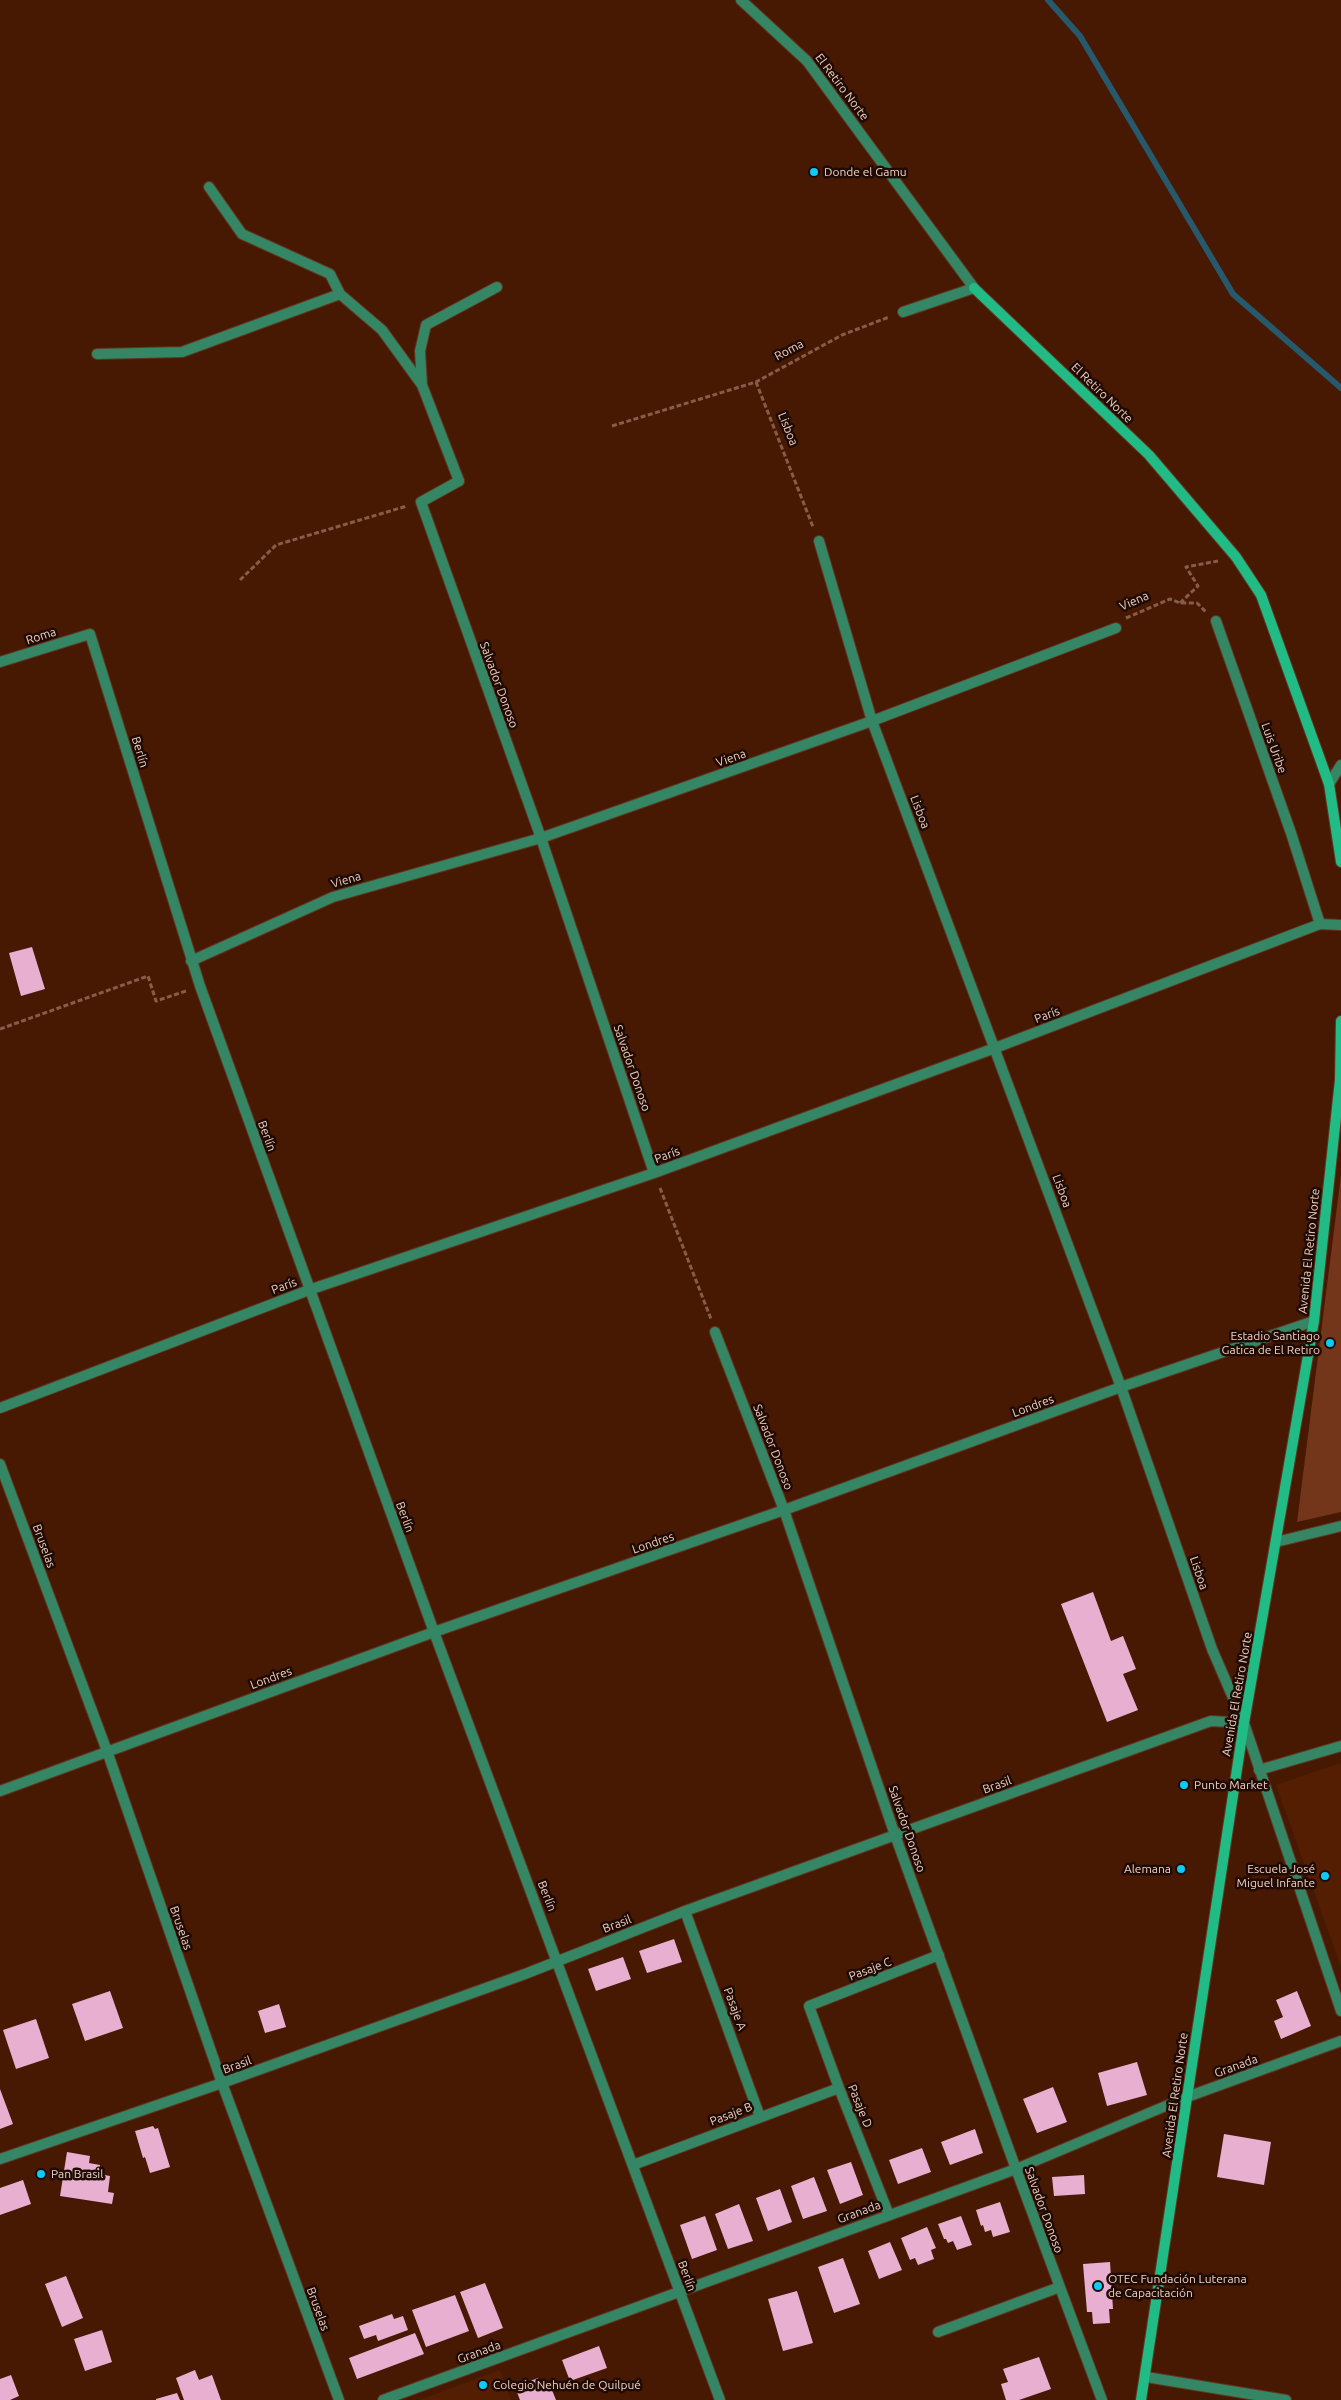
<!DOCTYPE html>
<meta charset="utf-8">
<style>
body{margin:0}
canvas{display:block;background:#471802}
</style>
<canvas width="1341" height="2400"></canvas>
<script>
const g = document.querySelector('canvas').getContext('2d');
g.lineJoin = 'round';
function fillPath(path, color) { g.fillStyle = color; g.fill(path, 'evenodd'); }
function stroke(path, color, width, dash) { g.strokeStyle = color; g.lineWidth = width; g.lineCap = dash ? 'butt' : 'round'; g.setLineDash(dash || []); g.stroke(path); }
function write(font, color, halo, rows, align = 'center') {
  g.font = font + ' Ubuntu,sans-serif'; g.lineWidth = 5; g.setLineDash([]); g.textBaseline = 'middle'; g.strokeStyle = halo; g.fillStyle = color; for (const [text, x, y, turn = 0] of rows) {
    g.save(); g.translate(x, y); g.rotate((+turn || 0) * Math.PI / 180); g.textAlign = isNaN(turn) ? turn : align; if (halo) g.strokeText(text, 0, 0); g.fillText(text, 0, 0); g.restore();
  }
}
fillPath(new Path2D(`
 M1341,1763v204l-65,-182z
 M500,2370l11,30h-92z`), '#541e03');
fillPath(new Path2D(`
 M1341,1175v337l-44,10z`), '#73361b');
stroke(new Path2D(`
 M1048,0l32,36 153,258 108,94`), '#26596b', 6);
fillPath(new Path2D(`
 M32,947l13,42 -24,7 -12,-43z
 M1093,1592l18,49 12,-5 13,33 -13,5 15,36 -31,12 -46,-118z
 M674,1939l8,23 -35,11 -8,-22z
 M623,1957l8,22 -35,12 -8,-22z
 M110,1991l13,37 -38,13 -13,-37z
 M1297,1991l14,35 -30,13 -7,-18 9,-4 -7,-17z
 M279,2004l7,23 -21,6 -7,-22z
 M36,2019l13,39 -33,11 -13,-39z
 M1137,2062l10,33 -40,11 -9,-33z
 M1053,2087l14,35 -30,11 -14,-34z
 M0,2089l13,35 -13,5z
 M153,2126l2,3 3,-1 12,39 -20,6 -5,-16 -2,1 -8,-27z
 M975,2129l8,24 -33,12 -9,-23z
 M1224,2134l47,8 -7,43 -47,-8z
 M922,2148l9,24 -33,12 -9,-24z
 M67,2152l23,4 -1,7 11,2 -1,9 11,2 -2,16 6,1 -2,11 -52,-8z
 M851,2162l12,33 -23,9 -13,-34z
 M1084,2175l1,19 -31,2 -2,-19z
 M814,2177l13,34 -24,8 -12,-33z
 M23,2180l8,24 -31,11v-27z
 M780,2189l12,33 -24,9 -12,-33z
 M1000,2202l10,30 -17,5 -2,-7 -6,2 -2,-7 -2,1 -5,-16z
 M739,2204l14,37 -25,8 -13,-35z
 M705,2216l12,34 -25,9 -12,-34z
 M961,2216l11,29 -15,5 -4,-9 -5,2 -2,-4h-2l-6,-15z
 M927,2227l9,21 -5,2 3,9 -16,6 -3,-7 -5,2 -9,-22z
 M890,2242l12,28 -23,9 -11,-28z
 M843,2258l17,46 -26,9 -16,-46z
 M1110,2262l3,47h-4l1,14 -17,1 -1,-12h-5l-4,-48z
 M66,2276l17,42 -21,9 -17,-43z
 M485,2283l18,45 -25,10 -18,-46z
 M797,2291l16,52 -30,8 -15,-52z
 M455,2295l14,36 -43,16 -14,-37z
 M392,2314l2,5 9,-3 5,14 -30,11 -2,-6 -12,4 -5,-13z
 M102,2330l10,32 -27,9 -11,-32z
 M415,2333l9,21 -67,25 -8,-21z
 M599,2346l8,22 -37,13 -8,-21z
 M1039,2357l12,32 -32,11h-13l-5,-16 7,-2 -5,-13z
 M195,2370l4,10 13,-5 9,25h-37l-8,-22z
 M11,2375l8,21 -9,4h-10v-21z
 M538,2378l4,10 8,-3 6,15h-36l-5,-13z
 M177,2393l3,7h-24v-1z`), '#e8afd1');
const lane = new Path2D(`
 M209,187l33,47 88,40 10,20
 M97,354l85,-2 158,-58 42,36 40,55 37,96
 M422,385l-2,-34 6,-26 71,-38
 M1146,2377l140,23`);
const street = new Path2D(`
 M741,0l66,61 167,227 -71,24
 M459,481l-38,21 120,336 113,335
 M819,541l53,180 249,666 91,262 32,74 97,288
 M1216,621l75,212 29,91
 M0,662l90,-28 110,352 234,646 286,768
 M1329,784l12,-19
 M191,961l142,-64 208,-59 331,-117 244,-93
 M715,1332l69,178 111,325 121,334 86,231
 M0,1408l309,-118 345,-117 341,-125 325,-124 21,1
 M0,1464l107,287 115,332 117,317
 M1276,1542l65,-16
 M1259,1770l82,-24
 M0,1791l434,-159 350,-122 337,-123 193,-66
 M685,1911l75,206
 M0,2159l222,-76 303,-109 160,-63 526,-190 33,2
 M633,2165l206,-77
 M889,2215l-50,-127 -30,-82 130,-51
 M938,2332l122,-45
 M383,2400l633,-231 171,-72 154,-56`);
const secondary = new Path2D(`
 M974,288l175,167 87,102 25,38 68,189 12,78
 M1141,2400l103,-677 70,-402 26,-241 1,-59`);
stroke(lane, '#623521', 12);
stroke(street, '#623521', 12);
stroke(secondary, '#623521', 12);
stroke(new Path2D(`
 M756,382l57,145
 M612,426l144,-44 86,-47 47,-18
 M240,580l36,-35 131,-39
 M1180,603l18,-17 -12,-19 32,-6
 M1126,618l44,-19 10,4h17l9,9
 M0,1029l148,-53 8,25 30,-10
 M660,1188l51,131`), '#865d4b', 3, [5, 2.5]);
stroke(lane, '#348664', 10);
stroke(street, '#348664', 10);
stroke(secondary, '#21bb85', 10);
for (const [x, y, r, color] of [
 [814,172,5,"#0ccafa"],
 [1330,1343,5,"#0ccafa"],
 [1184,1785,5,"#0ccafa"],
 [1181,1869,5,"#0ccafa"],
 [1325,1876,5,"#0ccafa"],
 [41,2174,5,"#0ccafa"],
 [1098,2286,5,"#0ccafa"],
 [483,2385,5,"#0ccafa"]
]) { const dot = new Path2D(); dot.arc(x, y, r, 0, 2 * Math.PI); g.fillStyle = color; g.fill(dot); stroke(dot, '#1f0b04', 2); }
write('12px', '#eecec2', '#1f0b04', [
 ["El Retiro Norte",842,87,53],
 ["Roma",789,350,-28],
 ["El Retiro Norte",1102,393,44],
 ["Lisboa",788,429,68],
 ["Viena",1134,601,-24],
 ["Roma",41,636,-18],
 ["Salvador Donoso",499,685,70],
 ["Luis Uribe",1274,748,70],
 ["Berlín",140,752,73],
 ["Viena",731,758,-19],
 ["Lisboa",920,812,69],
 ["Viena",346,880,-16],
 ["París",1047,1015,-21],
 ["Salvador Donoso",632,1068,71],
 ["Berlín",267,1136,70],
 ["París",667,1155,-20],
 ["Lisboa",1062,1191,70],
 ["Avenida El Retiro Norte",1309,1251,-84],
 ["París",284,1286,-21],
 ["Londres",1033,1406,-20],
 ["Salvador Donoso",773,1447,69],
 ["Berlín",405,1517,70],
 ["Londres",653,1543,-19],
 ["Bruselas",44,1546,70],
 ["Lisboa",1199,1573,71],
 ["Londres",271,1678,-20],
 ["Avenida El Retiro Norte",1237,1694,-80],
 ["Brasil",997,1785,-20],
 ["Salvador Donoso",907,1829,71],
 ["Berlín",547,1896,69],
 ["Brasil",617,1924,-21],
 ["Bruselas",181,1928,71],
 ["Pasaje C",870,1969,-21],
 ["Pasaje A",735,2009,70],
 ["Brasil",237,2065,-20],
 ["Granada",1236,2066,-20],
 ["Avenida El Retiro Norte",1175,2095,-82],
 ["Pasaje D",860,2106,68],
 ["Pasaje B",731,2114,-21],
 ["Salvador Donoso",1044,2210,70],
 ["Granada",859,2212,-20],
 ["Berlín",687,2276,70],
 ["Bruselas",318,2309,70],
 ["Granada",479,2352,-20]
]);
write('12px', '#eecec2', '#1f0b04', [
 ["Donde el Gamu",824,172],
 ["Estadio Santiago",1320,1336,"right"],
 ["Gatica de El Retiro",1320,1350,"right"],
 ["Punto Market",1194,1785],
 ["Alemana",1171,1869,"right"],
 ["Escuela José",1315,1869,"right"],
 ["Miguel Infante",1315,1883,"right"],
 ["Pan Brasil",51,2174],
 ["OTEC Fundación Luterana",1108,2279],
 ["de Capacitación",1108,2293],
 ["Colegio Nehuén de Quilpué",493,2385]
], 'left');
</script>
